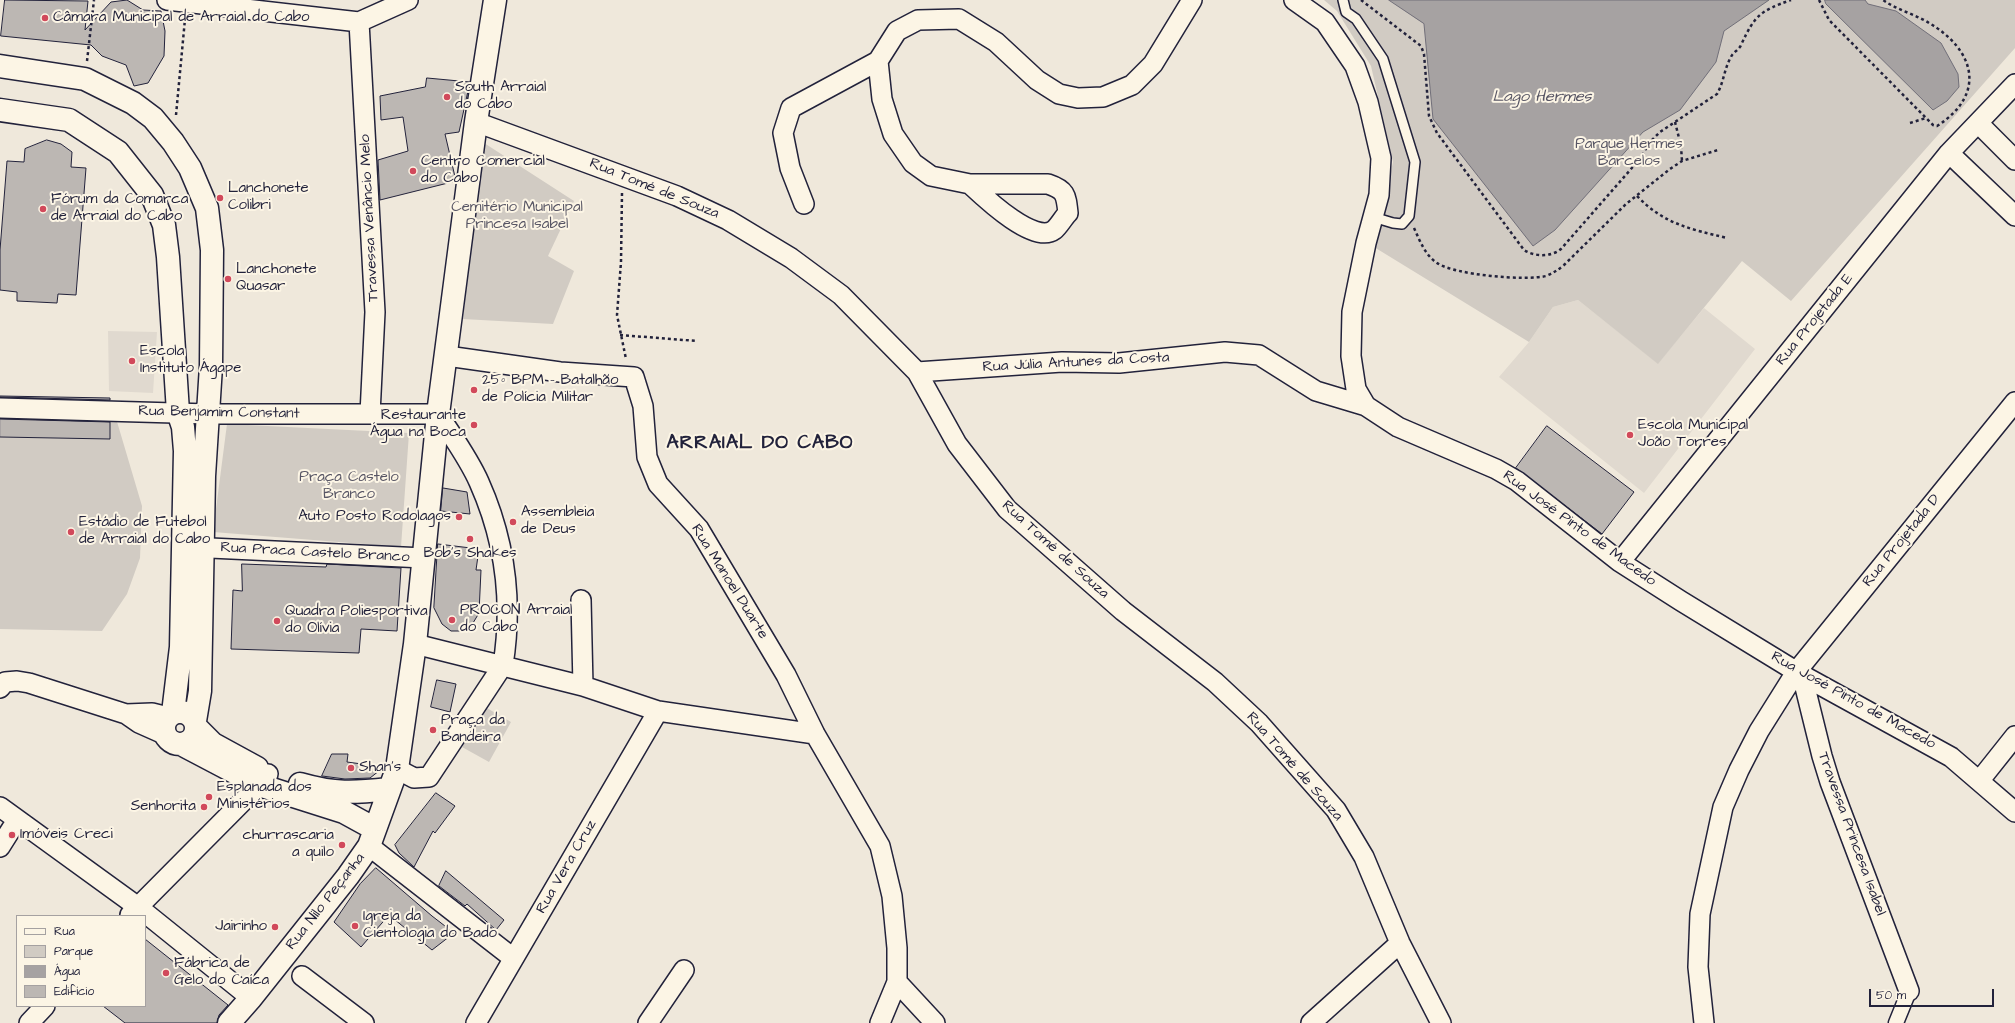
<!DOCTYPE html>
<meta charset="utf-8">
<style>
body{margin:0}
#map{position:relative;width:2015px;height:1023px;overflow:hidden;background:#efe8db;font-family:"Architects Daughter",sans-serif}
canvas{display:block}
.legend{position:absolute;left:16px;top:915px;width:130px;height:92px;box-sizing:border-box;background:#fcf5e5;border:1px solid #a5a1a1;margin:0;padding:5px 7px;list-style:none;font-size:12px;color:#22223b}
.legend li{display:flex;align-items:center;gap:8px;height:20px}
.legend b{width:20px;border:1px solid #a5a1a1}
.scale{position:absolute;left:1869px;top:989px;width:125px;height:18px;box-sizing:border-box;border:2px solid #22223b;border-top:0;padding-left:5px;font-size:12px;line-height:14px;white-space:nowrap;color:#22223b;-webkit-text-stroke:3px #fcf5e5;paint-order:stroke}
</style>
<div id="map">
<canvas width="2015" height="1023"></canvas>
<ul class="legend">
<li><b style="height:5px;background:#fcf5e5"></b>Rua</li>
<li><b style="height:11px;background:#d1cbc3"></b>Parque</li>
<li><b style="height:11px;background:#a6a2a2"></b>Água</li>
<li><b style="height:11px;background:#bcb7b3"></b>Edifício</li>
</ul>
<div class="scale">50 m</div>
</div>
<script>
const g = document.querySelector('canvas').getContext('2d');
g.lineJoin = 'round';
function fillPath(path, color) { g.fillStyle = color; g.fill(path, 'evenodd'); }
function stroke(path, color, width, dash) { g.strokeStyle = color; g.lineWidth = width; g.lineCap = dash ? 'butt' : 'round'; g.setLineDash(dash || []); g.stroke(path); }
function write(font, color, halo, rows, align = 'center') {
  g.font = font + ' "Architects Daughter",sans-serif'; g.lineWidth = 4; g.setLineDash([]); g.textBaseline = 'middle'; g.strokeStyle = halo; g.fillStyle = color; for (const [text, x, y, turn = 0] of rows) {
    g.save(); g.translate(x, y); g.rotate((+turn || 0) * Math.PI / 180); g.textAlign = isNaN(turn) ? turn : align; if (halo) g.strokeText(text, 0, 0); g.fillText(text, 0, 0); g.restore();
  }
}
fillPath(new Path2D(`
 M1578,300l80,63 46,-55 51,41 -111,144 -145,-116 30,-35 24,-35z
 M108,331l49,1 -4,61 -44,-2z`), '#e0d9cf');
fillPath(new Path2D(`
 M1324,0h691v48l-224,253 -49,-40 -84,103 -80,-64 -25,7 -24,35 -155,-95 19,-85 -22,-96 -34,-55z
 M481,141l93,60 -26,55 26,15 -21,53 -90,-5z
 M0,396l110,2 32,108 -2,52 -13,36 -25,37 -102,-2z
 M227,424l182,9 -8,114 -188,-15z
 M485,707l26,15 -22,40 -27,-15z`), '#d1cbc3');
const water = new Path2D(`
 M1389,0h380l-45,31 -8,31 -36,48 -37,22 -88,98 -22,16 -100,-127 -9,-95z
 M1825,0h40l3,4 28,7 45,32 17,31 1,13 -12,14 -14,9 -107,-106z`);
fillPath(water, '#a6a2a2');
stroke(water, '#716f79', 1);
const building = new Path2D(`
 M5,0l83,1 -3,29 26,-28 16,-2 16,10 18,1 4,20 -1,25 -16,27 -14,3 -8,-21 -24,-9 -11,-11 -90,-9z
 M427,78l43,4 -11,50 -14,2 11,47 -76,19 -2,-40 30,-9 -5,-34 -22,3 -1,-24 45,-9z
 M47,140l14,4 11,8 -1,15 15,1 -10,127 -18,-1 -1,9 -40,-2v-9l-17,-2v-40l7,-89 17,1 1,-13z
 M0,396l110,2v2l-110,-3z
 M0,419l110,3v17l-110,-2z
 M1547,426l87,66 -32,42 -86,-66z
 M443,488l24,4 3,22 -29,-3z
 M438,544l41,5 -3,21h5l-2,43 -6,10 -9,8h-13l-9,-7 -8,-16z
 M242,564l84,3 1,-3 74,4 -4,63 -36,-2 -2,24 -128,-4 2,-59 9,1z
 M437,680l19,4 -6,28 -19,-5z
 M332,754h16l-1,8 37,5 -14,11 -25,1 -23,-3z
 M436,793l19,13 -20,27 -2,-2 -19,36 -15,-14 -4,-8z
 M376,868l56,48 22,17 -22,17 -43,-35 -28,32 -27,-25 26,-38z
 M446,871l58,49 -8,10 -29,-26 -2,2 -26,-20z
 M145,939l83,66 -9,10 -2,8h-92l-22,-17h42z`);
fillPath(building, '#bcb7b3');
stroke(building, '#22223b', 1);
const service = new Path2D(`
 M1343,0l3,12 10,7 27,40 32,103 -6,54 -7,8 -9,-1 -20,-6`);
const pedestrian = new Path2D(`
 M1896,1023l13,-32`);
const minor = new Path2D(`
 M167,0l192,22 49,-22
 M1294,0l31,22 30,44 13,36 13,56 -2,37 -13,48 -14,69 -1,44 5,33 10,17 32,21 98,42 21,12 103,81 61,39 121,74 149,82 64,55
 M359,22l16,290 -5,102
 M476,122l201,74 51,24 63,38 50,37 76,77 40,72 50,65 116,102 92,71 44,41 77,87 28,47 36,86 41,80
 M1978,123l37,37
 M1949,153l66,63
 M970,184c14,13 64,61 84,46 5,-4 9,-12 14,-17 -2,-18 -2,-23 -20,-29h-78l-39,-8 -18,-13 -20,-29 -11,-35 -4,-38 19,-30 21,-11 41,-1 37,23 41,38 22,14 19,4 25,-1 29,-12 21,-21 39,-64
 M804,204l-14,-36 -7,-35 8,-25 87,-47
 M447,356l113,16 74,5 9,29 4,51 11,27 41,45 87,146 29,59 65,112 12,50 5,52v34l-17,41
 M917,372l145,-10 57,1 106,-11 34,3 57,36 50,15
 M0,408l209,6h229c14,22 31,45 41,68 26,58 34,120 24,183l-74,112 -15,1 -17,-9
 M189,547l235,11
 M1620,562l329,-409 66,-69
 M581,600l2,86
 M415,644l168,42 75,25 157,23
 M1802,675l20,81 8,26 79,209
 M0,688l5,-6 12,-1 12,2 97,31 13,9 27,12
 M126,714l26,-1 16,4
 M1980,780l35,-44
 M0,807l138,100 113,91
 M369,846l144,112
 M0,847l17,-27
 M130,915l129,-130 9,-11
 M302,976l62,47
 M897,982l38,41
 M29,1023l16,-17
 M476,1023l182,-312
 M648,1023l36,-53
 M1311,1023l89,-80
 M1704,1023l-6,-56 2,-53 23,-107 16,-37 20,-39 37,-59 219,-270`);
const secondary = new Path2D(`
 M0,66l85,13 48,24 20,15 20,24 17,26 17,40 5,42 -1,116 -7,110 -4,215 -5,30
 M0,110l69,10 49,32 34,43 12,30 4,32 10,155 5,15 2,24 -4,196 -8,66
 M164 728a16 16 0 1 1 32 0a16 16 0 1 1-32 0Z
 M196,727l17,17 44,24
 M181,744l78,41 85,27 31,17
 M300,784c35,10 53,9 89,5
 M229,1023l22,-25 97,-122 21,-30 28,-77 18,-125 23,-230 38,-292 19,-122`);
stroke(service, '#22223b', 12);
stroke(pedestrian, '#22223b', 17);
stroke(minor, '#22223b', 22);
stroke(secondary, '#22223b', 25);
stroke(new Path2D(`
 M1361,0l60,46 3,8 5,62 8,17 87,117c11,7 27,7 37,-1l77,-88 13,-20 9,-9 57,-38c7,-12 7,-25 14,-37 2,-5 8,-7 10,-12 14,-30 19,-34 50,-45
 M1819,0l10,20 104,105 4,1c50,-32 38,-76 -8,-103 -14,-9 -32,-13 -46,-23
 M87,61l7,-61
 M176,115l9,-96
 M1675,122l6,24 1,15
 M1910,123l16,-5
 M622,193l-1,69 -4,53 9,44
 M1637,196c27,28 53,33 90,42
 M1414,228c6,13 11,27 23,35 18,12 88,18 109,13 7,-3 12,-6 18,-11l62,-61 44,-35 12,-8 36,-11
 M620,335l77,6`), '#22223b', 2.5, [3, 3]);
stroke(service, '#fcf5e5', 9);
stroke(pedestrian, '#fcf5e5', 14);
stroke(minor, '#fcf5e5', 19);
stroke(secondary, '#fcf5e5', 22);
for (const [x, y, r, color] of [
 [45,18,4,"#d1495b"],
 [447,97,4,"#d1495b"],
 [413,171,4,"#d1495b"],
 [220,198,4,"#d1495b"],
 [43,209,4,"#d1495b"],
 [228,279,4,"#d1495b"],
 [132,361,4,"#d1495b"],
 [474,390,4,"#d1495b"],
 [474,425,4,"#d1495b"],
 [1630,435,4,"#d1495b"],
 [459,517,4,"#d1495b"],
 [513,522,4,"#d1495b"],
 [71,532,4,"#d1495b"],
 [470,539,4,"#d1495b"],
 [452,620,4,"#d1495b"],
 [277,621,4,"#d1495b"],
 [433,730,4,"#d1495b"],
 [351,768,4,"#d1495b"],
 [209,797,4,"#d1495b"],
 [204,807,4,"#d1495b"],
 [12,835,4,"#d1495b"],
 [342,845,4,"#d1495b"],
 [355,926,4,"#d1495b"],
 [275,927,4,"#d1495b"],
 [166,973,4,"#d1495b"]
]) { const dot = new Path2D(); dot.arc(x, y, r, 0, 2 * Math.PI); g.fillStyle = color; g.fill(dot); stroke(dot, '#fcf5e5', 1.5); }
write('15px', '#22223b', '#fcf5e5', [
 ["Câmara Municipal de Arraial do Cabo",53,18],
 ["South Arraial",455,88],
 ["do Cabo",455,105],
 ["Centro Comercial",421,162],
 ["do Cabo",421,179],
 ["Lanchonete",228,189],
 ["Colibri",228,206],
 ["Fórum da Comarca",51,200],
 ["de Arraial do Cabo",51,217],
 ["Lanchonete",236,270],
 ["Quasar",236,287],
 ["Escola",140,352],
 ["Instituto Ágape",140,369],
 ["25º BPM - Batalhão",482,381],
 ["de Polícia Militar",482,398],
 ["Restaurante",466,416,"right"],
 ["Água na Boca",466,433,"right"],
 ["Escola Municipal",1638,426],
 ["João Torres",1638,443],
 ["Assembleia",521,513],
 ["de Deus",521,530],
 ["Auto Posto Rodolagos",451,517,"right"],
 ["Estádio de Futebol",79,523],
 ["de Arraial do Cabo",79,540],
 ["Bob's Shakes",470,554,"center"],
 ["PROCON Arraial",460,611],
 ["do Cabo",460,628],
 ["Quadra Poliesportiva",285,612],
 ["do Olívia",285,629],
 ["Praça da",441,721],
 ["Bandeira",441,738],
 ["Shan's",359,768],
 ["Esplanada dos",217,788],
 ["Ministérios",217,805],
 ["Senhorita",196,807,"right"],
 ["Imóveis Creci",20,835],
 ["churrascaria",334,836,"right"],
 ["a quilo",334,853,"right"],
 ["Igreja da",363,917],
 ["Cientologia do Bado",363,934],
 ["Jairinho",267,927,"right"],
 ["Fábrica de",174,964],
 ["Gelo do Caíca",174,981]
], 'left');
write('15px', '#575564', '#fcf5e5', [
 ["Parque Hermes",1629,145],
 ["Barcelos",1629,162],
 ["Cemitério Municipal",517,208],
 ["Princesa Isabel",517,225],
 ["Praça Castelo",349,478],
 ["Branco",349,495]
]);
write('15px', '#22223b', '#fcf5e5', [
 ["Rua Tomé de Souza",654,189,22],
 ["Travessa Venâncio Melo",370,218,-93],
 ["Rua Projetada E",1815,320,-51],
 ["Rua Júlia Antunes da Costa",1076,363,-3],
 ["Rua Benjamim Constant",219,413,1],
 ["Rua José Pinto de Macedo",1579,529,36],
 ["Rua Projetada D",1902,541,-51],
 ["Rua Tomé de Souza",1055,550,42],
 ["Rua Praca Castelo Branco",315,553,3],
 ["Rua Manoel Duarte",729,582,58],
 ["Rua José Pinto de Macedo",1853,701,29],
 ["Rua Tomé de Souza",1294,767,49],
 ["Travessa Princesa Isabel",1851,834,70],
 ["Rua Vera Cruz",567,867,-60],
 ["Rua Nilo Peçanha",326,902,-52]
]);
write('italic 16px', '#575564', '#fcf5e5', [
 ["Lago Hermes",1542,98]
]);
g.letterSpacing = '1px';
write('bold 19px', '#22223b', '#fcf5e5', [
 ["ARRAIAL DO CABO",760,444]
]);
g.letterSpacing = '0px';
</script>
